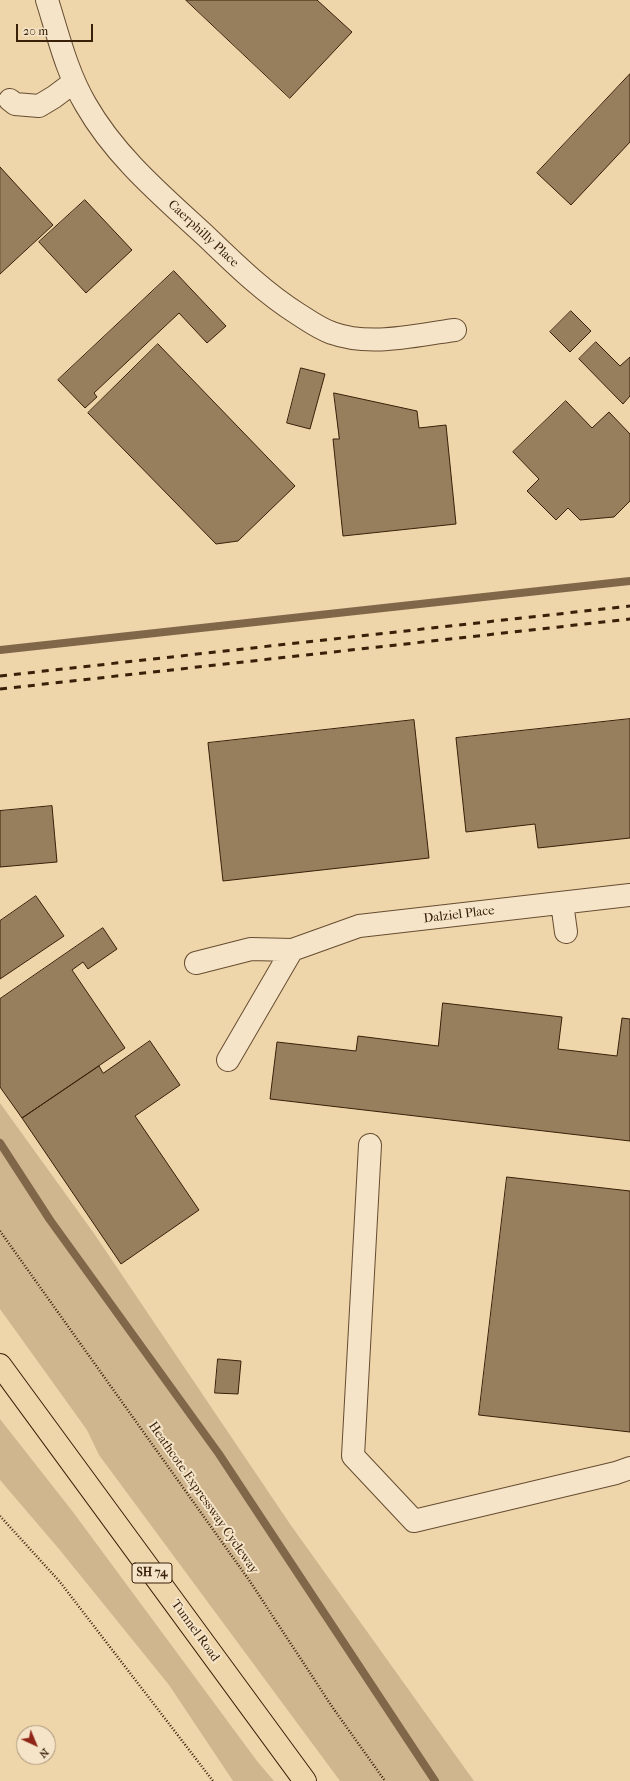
<!DOCTYPE html>
<style>
body{margin:0}
#map{position:relative;width:630px;height:1781px;overflow:hidden;background:#efd5aa;font-family:"IM FELL French Canon",serif}
canvas{display:block}
.north{position:absolute;left:16px;top:1725px;width:40px;height:40px;box-sizing:border-box;background:#f5e4c8;border:1px solid #a9967c;border-radius:50%;rotate:136deg;font-size:11px;font-weight:700;line-height:16px;text-align:center;color:#382009}
.north::after{content:'';display:block;margin:auto;width:14px;height:18px;background:#8f2418;clip-path:polygon(50% 0,100% 100%,50% 72%,0 100%)}
.scale{position:absolute;left:16px;top:24px;width:77px;height:18px;box-sizing:border-box;border:2px solid #382009;border-top:0;padding-left:5px;font-size:12px;line-height:14px;white-space:nowrap;color:#382009;-webkit-text-stroke:3px #f5e4c8;paint-order:stroke}
</style>
<div id="map">
<canvas width="630" height="1781"></canvas>
<div class="north">N</div>
<div class="scale">20 m</div>
</div>
<script>
const g = document.querySelector('canvas').getContext('2d');
g.lineJoin = 'round';
function fillPath(path, color) { g.fillStyle = color; g.fill(path, 'evenodd'); }
function stroke(path, color, width, dash) { g.strokeStyle = color; g.lineWidth = width; g.lineCap = dash ? 'butt' : 'round'; g.setLineDash(dash || []); g.stroke(path); }
function write(font, color, halo, rows, align = 'center') {
  g.font = font + ' "IM FELL French Canon",serif'; g.lineWidth = 4; g.setLineDash([]); g.textBaseline = 'middle'; g.strokeStyle = halo; g.fillStyle = color; for (const [text, x, y, turn = 0] of rows) {
    g.save(); g.translate(x, y); g.rotate((+turn || 0) * Math.PI / 180); g.textAlign = isNaN(turn) ? turn : align; if (halo) g.strokeText(text, 0, 0); g.fillText(text, 0, 0); g.restore();
  }
}
fillPath(new Path2D(`
 M0,1103l93,129 197,292 184,257h-134l-241,-326 -12,-25 -87,-121z
 M0,1419l73,93 184,249 17,20h-41l-64,-96 -110,-136 -59,-69z`), '#d0b68f');
stroke(new Path2D(`
 M0,650l630,-69
 M0,1143l50,77 169,234 216,327`), '#816749', 8);
const building = new Path2D(`
 M186,0h131l35,32 -62,66z
 M630,74v68l-59,63 -34,-32z
 M0,167l53,58 -53,49z
 M85,200l47,50 -46,43 -47,-51z
 M174,271l52,55 -19,17 -28,-30 -85,80 3,4 -12,11 -27,-28z
 M571,311l20,20 -21,21 -20,-20z
 M596,342l24,24 10,-9v39l-7,8 -44,-45z
 M158,344l137,142 -57,55 -22,3 -128,-131z
 M301,368l24,6 -15,55 -23,-6z
 M334,393l83,18 2,17 27,-3 10,99 -113,12 -10,-97h6z
 M566,401l26,27 17,-16 21,22v67l-16,16 -34,3 -12,-12 -12,12 -29,-29 12,-12 -26,-27z
 M630,719v119l-92,10 -3,-24 -69,8 -10,-94z
 M414,720l15,138 -206,23 -15,-138z
 M52,806l5,56 -57,5v-56z
 M36,896l28,40 -64,43v-58z
 M103,928l14,21 -29,20 -5,-7 -11,8 53,78 -103,70 -22,-31v-88z
 M443,1003l119,14 -4,32 59,7 5,-38 8,1v122l-360,-42 7,-57 79,9 2,-15 80,10z
 M150,1041l30,44 -45,31 64,94 -78,54 -99,-146 77,-52 4,7z
 M507,1177l123,14v241l-151,-17z
 M218,1359l23,2 -3,33 -23,-1z`);
fillPath(building, '#977e5d');
stroke(building, '#382009', 1);
const minor = new Path2D(`
 M47,0c11,35 20,73 39,105 31,54 79,93 124,135 28,27 55,53 88,74 11,7 22,15 34,19 39,14 83,2 123,-3
 M10,100l5,4 24,2 15,-9 20,-15
 M562,903l4,29
 M196,963l55,-14 41,1 67,-24 271,-31
 M228,1060l64,-110
 M370,1145l-17,311 61,65 202,-48 14,-5`);
const highway = new Path2D(`
 M0,1365l305,416`);
stroke(minor, '#664d31', 24);
stroke(highway, '#382009', 24);
stroke(new Path2D(`
 M0,1231l249,349 84,128 52,73
 M0,1516l60,66 153,199`), '#382009', 2.5, [1, 2]);
stroke(minor, '#f5e4c8', 22);
stroke(highway, '#efd5aa', 22);
stroke(new Path2D(`
 M0,676l630,-70
 M0,689l630,-70`), '#382009', 3, [7, 7]);
for (const [x, y, w] of [
 [152,1573,40]
]) { const box = new Path2D(); box.roundRect(x - w / 2, y - 10, w, 20, 3); g.fillStyle = '#f5e4c8'; g.fill(box); stroke(box, '#382009', 1); }
write('bold 12px', '#382009', null, [
 ["SH 74",152,1573]
]);
write('13px', '#382009', '#f5e4c8', [
 ["Caerphilly Place",203,234,43],
 ["Dalziel Place",459,915,-7],
 ["Heathcote Expressway Cycleway",203,1498,55],
 ["Tunnel Road",195,1631,54]
]);
</script>
